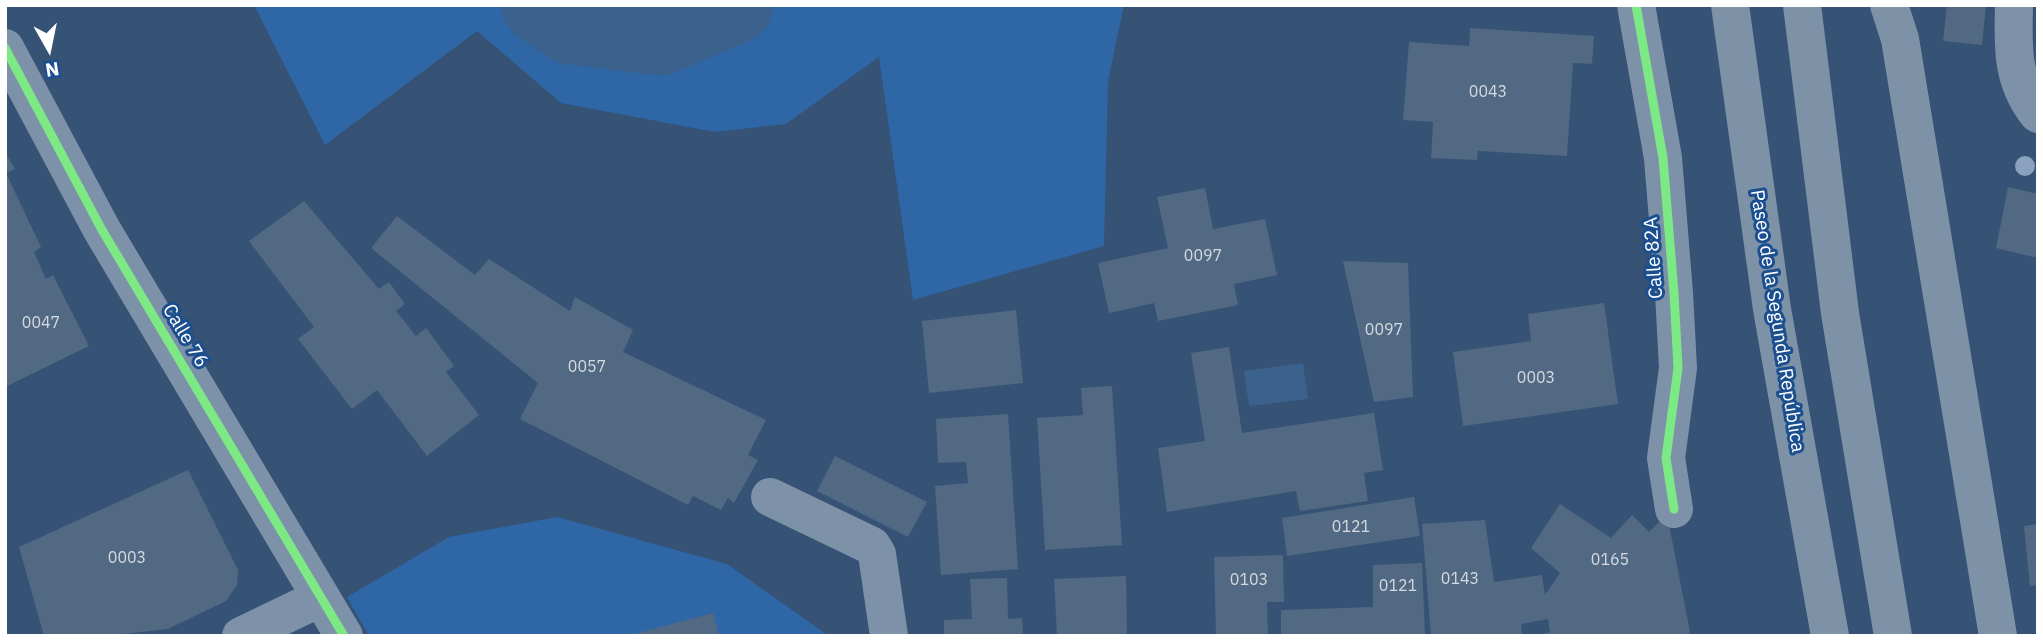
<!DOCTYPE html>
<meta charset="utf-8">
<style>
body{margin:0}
#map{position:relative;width:2043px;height:641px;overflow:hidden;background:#365274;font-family:"IBM Plex Sans",sans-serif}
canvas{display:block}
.frame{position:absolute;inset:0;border:7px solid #fff;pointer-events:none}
.north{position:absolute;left:14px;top:14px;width:70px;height:70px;-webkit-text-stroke:5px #1b4f8f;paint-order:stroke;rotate:171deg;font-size:19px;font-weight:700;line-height:28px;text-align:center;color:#fff}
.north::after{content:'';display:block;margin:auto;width:24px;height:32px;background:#fff;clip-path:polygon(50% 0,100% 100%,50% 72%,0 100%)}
</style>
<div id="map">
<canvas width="2043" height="641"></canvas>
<div class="frame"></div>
<div class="north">N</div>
</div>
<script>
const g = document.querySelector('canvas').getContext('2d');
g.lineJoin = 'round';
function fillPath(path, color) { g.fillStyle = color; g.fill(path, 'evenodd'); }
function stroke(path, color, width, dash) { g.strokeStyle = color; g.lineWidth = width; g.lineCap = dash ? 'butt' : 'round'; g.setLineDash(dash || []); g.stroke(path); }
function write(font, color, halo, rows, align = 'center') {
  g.font = font + ' "IBM Plex Sans",sans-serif'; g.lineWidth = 6; g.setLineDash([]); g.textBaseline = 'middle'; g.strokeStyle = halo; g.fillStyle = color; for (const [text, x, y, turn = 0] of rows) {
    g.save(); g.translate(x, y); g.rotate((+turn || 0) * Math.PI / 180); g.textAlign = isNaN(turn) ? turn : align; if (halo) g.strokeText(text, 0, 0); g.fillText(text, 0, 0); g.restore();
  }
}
fillPath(new Path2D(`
 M254,5h870l-16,76 -4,165 -191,54 -34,-243 -93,67 -71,8 -154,-29 -84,-72 -152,114z
 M557,517l170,47 102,72h-460l-22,-39 102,-60z`), '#2f66a5');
fillPath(new Path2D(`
 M1303,363l5,36 -59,7 -5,-35z`), '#3b618d');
stroke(new Path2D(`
 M540,5l31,21 89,11 75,-32`), '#3b618d', 77);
fillPath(new Path2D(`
 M1947,5h39l-4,40 -39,-4z
 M1470,28l124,8 -2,28 -19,-1 -6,93 -89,-5 -1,9 -46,-2 2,-36 -30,-2 6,-78 60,4z
 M5,152l10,17 -9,4 35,74 -7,5 12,27 7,-4 36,71 -84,41z
 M2008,187l30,7v64l-42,-10z
 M1205,188l8,41 52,-10 12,56 -43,9 4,21 -80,16 -4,-18 -45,10 -11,-50 70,-15 -11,-51z
 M304,201l75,88 10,-7 16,22 -9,7 20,25 10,-8 28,38 -8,6 33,43 -52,41 -50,-66 -25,19 -54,-70 16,-12 -65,-86z
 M397,216l78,59 14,-16 81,52 5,-14 58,33 -10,22 143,68 -18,35 10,5 -24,43 -6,-5 -7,12 -28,-14 -5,9 -168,-86 18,-36 -167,-135z
 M1343,261l65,2 5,134 -39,5z
 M1604,303l14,101 -155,22 -10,-74 78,-11 -3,-27z
 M1016,310l7,73 -94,10 -7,-72z
 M1229,347l13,86 132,-20 9,57 -19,3 4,28 -68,10 -4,-20 -129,21 -9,-64 47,-7 -14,-88z
 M1112,386l10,159 -77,5 -8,-132 46,-3 -2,-27z
 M1008,414l10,155 -77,6 -6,-89 33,-3 -2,-21 -28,1 -2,-44z
 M835,456l92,46 -19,35 -91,-46z
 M188,470l50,100 -1,15 -11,16 -58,28 -62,7h-62l-25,-89z
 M1414,497l6,39 -133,20 -5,-38z
 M1560,504l51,34 21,-23 17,17 18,-18 23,118 -3,4h-152l15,-4 -2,-13 -27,5 1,12h-91l-9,-112 63,-4 9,62 48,-7 3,20 15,-22 -29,-25z
 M2038,524v61l-8,1 -6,-60z
 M1283,555l1,47h-17l1,34h-52l-2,-79z
 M1422,563l3,73h-144v-26l92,-3v-42z
 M1126,576l1,60h-70l-3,-57z
 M1007,578l1,41 14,-1 1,18h-79v-16l28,-1 -2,-40z
 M713,613l6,23h-88v-1z`), '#526984');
stroke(new Path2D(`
 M1636,5l27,153 11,135 4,75 -12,90 8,51
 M2014,5c-1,41 -3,75 24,109
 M5,48l97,182 242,406
 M770,497l102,49 5,8 12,82
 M241,636l79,-38`), '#7d92a8', 38);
stroke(new Path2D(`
 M1730,5l42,304 58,327
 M1802,5l38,308 53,323
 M1889,5l11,34 98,597`), '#7e92a7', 38);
stroke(new Path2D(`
 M1636,5l27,153 11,135 4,75 -12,90 8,51
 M5,48l97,182 242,406`), '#7ce984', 9);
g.fillStyle = '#8aa2be';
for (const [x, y] of [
 [2025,166]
]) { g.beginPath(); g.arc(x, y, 10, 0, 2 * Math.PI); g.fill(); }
write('16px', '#d4dae0', null, [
 ["0043",1488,92],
 ["0097",1203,256],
 ["0047",41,323],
 ["0097",1384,330],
 ["0057",587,367],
 ["0003",1536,378],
 ["0121",1351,527],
 ["0003",127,558],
 ["0165",1610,560],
 ["0143",1460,579],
 ["0103",1249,580],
 ["0121",1398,586]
]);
write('19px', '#fff', '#1b4f8f', [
 ["Calle 82A",1654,258,-94],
 ["Paseo de la Segunda República",1777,321,81],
 ["Calle 76",185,336,59]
]);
</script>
